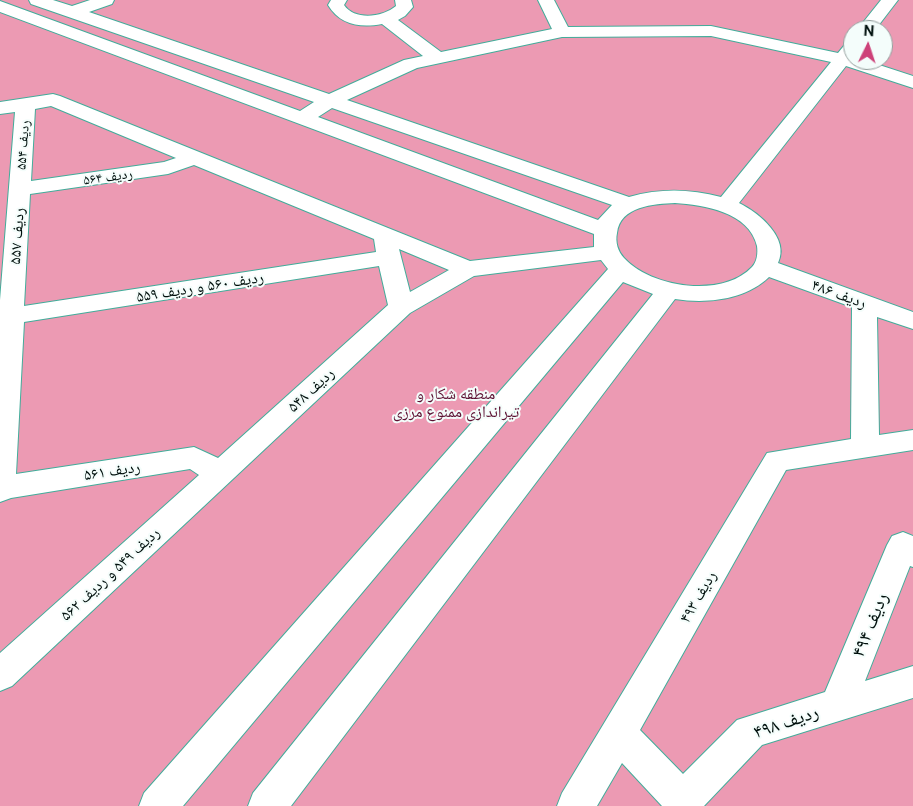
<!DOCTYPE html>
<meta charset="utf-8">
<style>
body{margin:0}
#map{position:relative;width:913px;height:806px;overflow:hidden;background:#89f0dc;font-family:"Public Sans",sans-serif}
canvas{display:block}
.north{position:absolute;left:843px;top:20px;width:50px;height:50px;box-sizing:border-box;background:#f4fdfb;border:1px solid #929e9c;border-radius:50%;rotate:4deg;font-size:14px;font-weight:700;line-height:20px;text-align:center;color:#00100d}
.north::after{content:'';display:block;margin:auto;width:18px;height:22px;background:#cd4279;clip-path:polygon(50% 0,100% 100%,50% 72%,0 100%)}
</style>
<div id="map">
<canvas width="913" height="806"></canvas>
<div class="north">N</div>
</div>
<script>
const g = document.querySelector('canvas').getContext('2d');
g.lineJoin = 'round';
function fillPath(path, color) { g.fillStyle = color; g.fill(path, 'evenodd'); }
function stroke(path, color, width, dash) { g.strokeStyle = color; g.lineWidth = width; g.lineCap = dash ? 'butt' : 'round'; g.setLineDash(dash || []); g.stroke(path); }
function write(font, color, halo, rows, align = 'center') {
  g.font = font + ' "Public Sans","Noto Naskh Arabic",sans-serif'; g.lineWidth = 4; g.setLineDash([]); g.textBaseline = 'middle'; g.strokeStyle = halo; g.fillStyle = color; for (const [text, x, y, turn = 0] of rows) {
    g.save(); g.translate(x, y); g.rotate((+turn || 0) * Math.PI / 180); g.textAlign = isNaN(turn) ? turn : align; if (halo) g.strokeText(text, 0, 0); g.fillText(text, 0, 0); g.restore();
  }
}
fillPath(new Path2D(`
 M0,0h913v806h-913zM853,30h30v30h-30z`), '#ec9ab3');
const minor = new Path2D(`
 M29,0h24l19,6 18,-6h24l-2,4 -23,8 240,82 75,-34 19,-4 -41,-32c-22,4 -42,1 -54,-19l3,-5h16l-3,5c11,16 39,12 52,1l-1,-6h16l2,7 -8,9 -7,4 43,32 111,-23 -14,-29h16l14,27 143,-1 127,27 9,-11 6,-1v19h11l49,16v12l-67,-22 -107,137c20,10 51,35 39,60l135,49v17l-36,-12 2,118 34,-5v20l-127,20 -146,260 43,44 54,-54 88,-28 62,-147 5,-9 11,-4 10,4v31l-3,-1 -45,115 48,-15v32l-151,47 -58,61h-42l-40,-43 -25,43h-40l5,-13 205,-340 84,-14 1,-132 -83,-30c-24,23 -62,27 -94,22l-384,507h-43l5,-13 400,-499 -30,-12 -440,524h-44l5,-13 464,-524 -7,-9 -127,16 -64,37 -398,373 -12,5v-38l199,-178 -9,-6 -179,29 -11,4v-202l15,-188 -15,2v-12l53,-8 7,2 410,165 124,-14v-13l-594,-222v-11l300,110 14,-9 -283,-98zM711,36l120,26 -110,135c-31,-8 -60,-9 -92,0l-282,-97 70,-32 145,-31zM51,106l125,52 -12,4 -133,19 4,-72zM332,108l280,97 -14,15 -280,-103zM194,165l180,74 2,13 -352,54 6,-112 138,-20zM675,203c29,2 74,9 82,43 1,7 0,16 -5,21 -30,32 -102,20 -128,-9 -6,-6 -9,-16 -7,-25 3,-27 37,-29 58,-30zM399,249l50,21 -39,22zM379,266l9,39 -170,153 -24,-11 -178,27 8,-152z
 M881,0h17l-23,30h-18z`);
stroke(minor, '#42ac9a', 2);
fillPath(minor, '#fff');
write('14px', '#00100d', '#f4fdfb', [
 ["ردیف ۵۵۴",23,145,-86],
 ["ردیف ۵۶۴",108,177,-8]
]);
write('16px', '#00100d', '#f4fdfb', [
 ["ردیف ۵۵۷",17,236,-86],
 ["ردیف ۵۶۰ و ردیف ۵۵۹",200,287,-9],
 ["ردیف ۴۸۶",839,294,20],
 ["ردیف ۵۴۸",311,390,-43],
 ["ردیف ۵۶۱",112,471,-9],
 ["ردیف ۵۴۹ و ردیف ۵۶۲",110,574,-43],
 ["ردیف ۴۹۳",698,597,-60]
]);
write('16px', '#5c0f31', '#f4fdfb', [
 ["منطقه شکار و",456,394],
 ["تیراندازی ممنوع مرزی",456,412]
]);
write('19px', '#00100d', '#f4fdfb', [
 ["ردیف ۴۹۴",870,625,-68],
 ["ردیف ۴۹۸",786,722,-19]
]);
</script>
